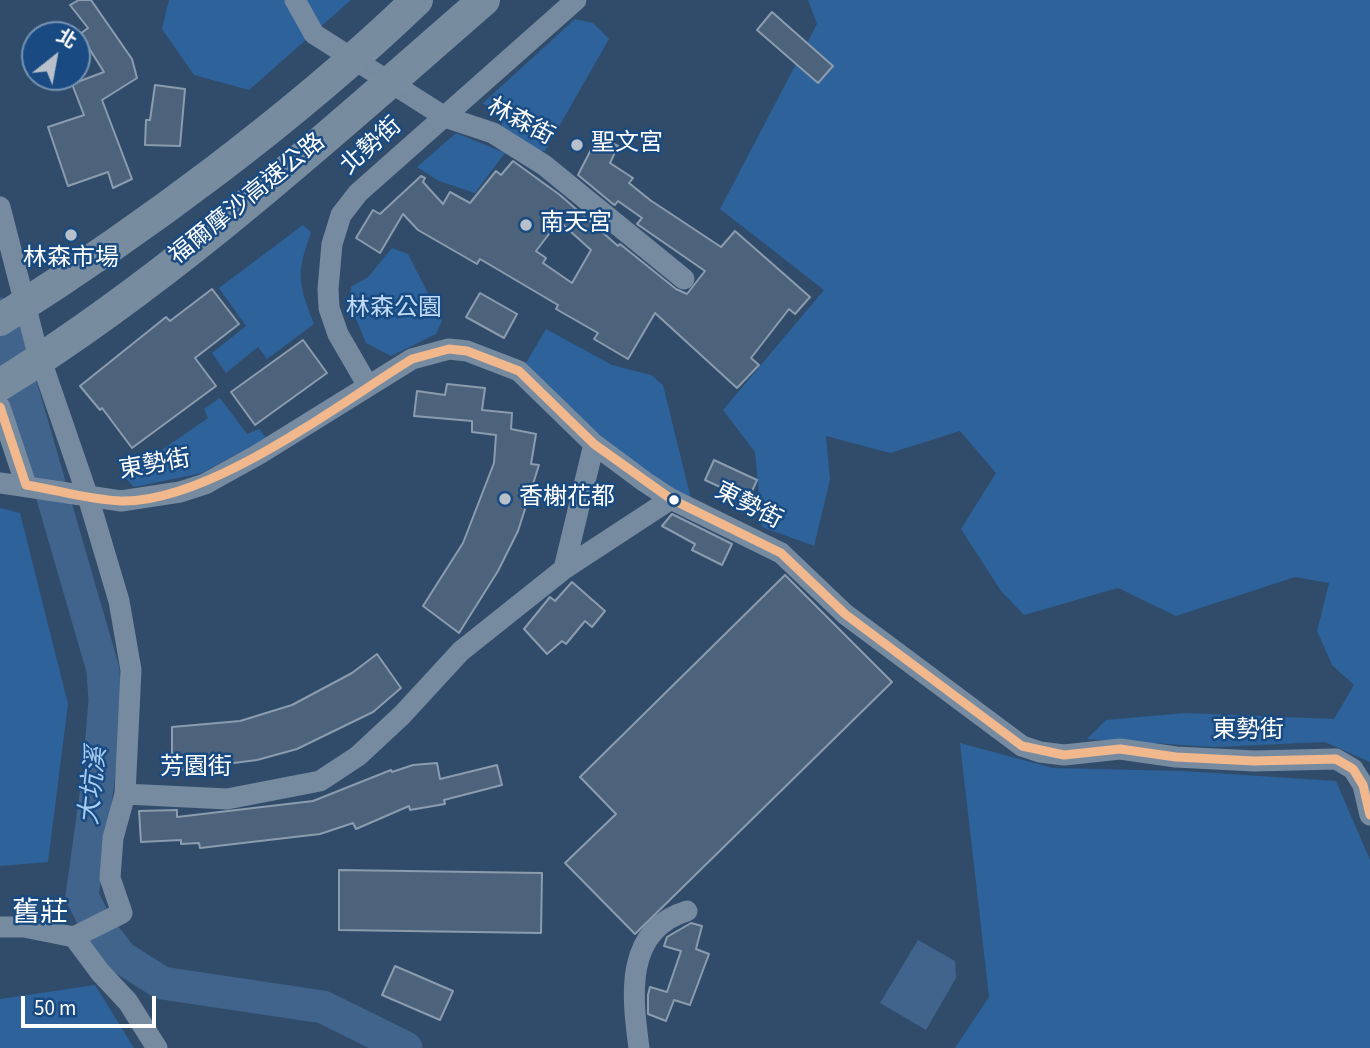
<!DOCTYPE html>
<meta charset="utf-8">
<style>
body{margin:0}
#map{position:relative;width:1370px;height:1048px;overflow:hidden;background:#314c6a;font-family:"Source Sans 3","Noto Sans TC",sans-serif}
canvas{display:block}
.north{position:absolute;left:21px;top:21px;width:70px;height:70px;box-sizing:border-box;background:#194b82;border:2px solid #7593b4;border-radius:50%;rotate:31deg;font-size:19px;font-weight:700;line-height:28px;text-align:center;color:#fff}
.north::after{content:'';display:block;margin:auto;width:24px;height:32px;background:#b7c0cb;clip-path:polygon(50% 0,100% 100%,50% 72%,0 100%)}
.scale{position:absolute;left:21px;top:996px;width:135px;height:32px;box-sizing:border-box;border:4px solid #fff;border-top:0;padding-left:9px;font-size:21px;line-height:24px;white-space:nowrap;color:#fff;-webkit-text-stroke:5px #194b82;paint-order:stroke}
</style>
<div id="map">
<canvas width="1370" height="1048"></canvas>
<div class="north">北</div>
<div class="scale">50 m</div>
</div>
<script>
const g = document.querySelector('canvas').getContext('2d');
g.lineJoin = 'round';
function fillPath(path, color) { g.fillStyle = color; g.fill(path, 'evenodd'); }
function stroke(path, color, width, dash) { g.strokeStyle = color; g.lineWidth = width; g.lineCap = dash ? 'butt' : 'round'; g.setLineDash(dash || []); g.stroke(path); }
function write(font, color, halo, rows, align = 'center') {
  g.font = font + ' "Source Sans 3","Noto Sans TC",sans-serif'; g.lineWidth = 5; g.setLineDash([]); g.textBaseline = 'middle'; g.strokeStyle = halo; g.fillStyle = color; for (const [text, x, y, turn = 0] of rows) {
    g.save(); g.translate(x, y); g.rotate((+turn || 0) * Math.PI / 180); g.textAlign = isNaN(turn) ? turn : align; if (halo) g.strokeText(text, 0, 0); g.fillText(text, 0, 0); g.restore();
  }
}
fillPath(new Path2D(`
 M169,0h182l-102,90 -55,-15 -32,-46z
 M808,0h562v762l-45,-20 -111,5 -127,-8 19,-19 79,-7 149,6 20,-34 -22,-20 -15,-34 12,-48 -34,-6 -119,39 -58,-28 -94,27 -23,-24 -40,-62 35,-56 -36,-42 -70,22 -64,-17 4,44 -16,66 -52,-19 -7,-75 -32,-42 101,-120 -104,-81 97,-185z
 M575,19l18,4 16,16 -64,112 -9,1 -34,-24v-11l-19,-14z
 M456,133l49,20 -30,40 -36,-12 -22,-14z
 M303,225l8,7c-15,43 -13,50 3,92l-47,35 -9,-12 -32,26 -14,-20 34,-27 -27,-38z
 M392,248l16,6 34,67 -6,13 -45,22 -25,-13 -16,-39 1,-17 17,-10z
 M546,329l66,36 39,10 12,10 28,114c-64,-29 -114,-87 -165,-136z
 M220,398l27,36 12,-5 7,9 -64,35 -68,14 -10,-11 84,-58 -4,-9z
 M0,508l20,5 48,191 -20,158 -48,4z
 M960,743l93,25 130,3 153,10 34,79v188h-415l34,-51z
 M95,985l39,63h-134v-49z`), '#2d629a');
fillPath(new Path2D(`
 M918,940l37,21 1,17 -30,52 -46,-27z`), '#40648c');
stroke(new Path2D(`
 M0,314l103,356 2,30 -6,74 -17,122 14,28 25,33 41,26 161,24 83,41`), '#40648c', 33);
const building = new Path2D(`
 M79,0h12l41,59 5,19 -35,22 30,79 -19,9 -5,-16 -40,14 -20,-59 36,-12 -12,-31 32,-12 -24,-38 8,-6 -18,-23z
 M772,12l61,54 -15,17 -61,-53z
 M155,85l30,4 -5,57 -35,-1 1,-25h4z
 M598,136l20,10 -8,17 23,15 -4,5 21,17 71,47 14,-16 75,66 -15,17 -6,-5 -38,49 8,7 -22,23 -82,-75 -27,46 -34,-20 4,-6 -42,-24 2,-4 -78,-46 -3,5 -59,-34 -15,-16 -23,39 -24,-15 17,-28 7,4 41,-38 4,2 -2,4 20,22 7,-12 20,11 26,-32 5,4 12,-14 47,34 58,51 2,-2 56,45 11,5 18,-23 -68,-47 5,-6 -24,-17 -3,4 -2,-1 -35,-29zM559,221l32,29 -19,33 -29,-20 3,-5 -10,-7z
 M212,289l27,35 -44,34 21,28 -84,62 -30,-40 -2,2 -20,-24 86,-69 4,4z
 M480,293l37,21 -13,24 -38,-21z
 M303,340l24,33 -72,52 -24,-33z
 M447,384l38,4 -3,22 30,3 -1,16 25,5 -5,30 8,1 -21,66 -20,40 -39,62 -36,-27 40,-63 31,-80 2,-28 -24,-3v-11l-58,-5 3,-25 28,4z
 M714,460l43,20 -9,20 -43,-20z
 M672,514l60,30 -10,21 -30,-15 3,-6 -33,-18z
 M785,575l107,107 -257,252 -70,-71 51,-49 -36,-37z
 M572,582l33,29 -13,16 -7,-6 -19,23 -4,-3 -15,13 -23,-25 26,-32 5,4z
 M377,654l24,34 -28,24 -76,37 -40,11 -85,11v-44l68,-6 52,-16 60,-32z
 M437,763l3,16 57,-14 5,20 -58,15 1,4 -35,6 -1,-4 -53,23 -3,-6 -33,11 -120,14 -1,-5 -18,1v-4l-40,2 -2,-31 38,-1v7l136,-16 78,-31 1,2 21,-7z
 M339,870l203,3 -1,60 -202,-3z
 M691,923l11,3 -6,23 13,5 -19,51 -16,-5 -8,21 -18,-7v-19l2,-8 17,5 14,-41 -17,-5 3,-9z
 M395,966l58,25 -13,29 -58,-25z`);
fillPath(building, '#4d637b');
stroke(building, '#8b9cae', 2);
stroke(new Path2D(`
 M295,0l19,34 131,83 48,16 51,32 140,114
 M0,207l35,136 53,154 31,104 12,69 -6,124 102,5 93,-18 38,-25 44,-41 59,-64 103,-82 30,-125
 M368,386l-30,-52 -9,-26 -1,-19 4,-45 9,-29 17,-22 218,-193
 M0,407l26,78
 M0,483l121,18 59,-9 25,-8 54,-30 153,-95 37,-10 18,2 52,20 75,73 51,38 26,17 110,54 64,61 177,132 18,6 24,3 56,-6 56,8 78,4 82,-2 17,10 10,16 7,30
 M564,569l107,-70
 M0,927h24l50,10
 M74,937l48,-24 -12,-35 3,-40 12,-44
 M74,937l26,35 28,30 29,46
 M639,1048c-7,-52 -15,-118 48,-137`), '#778ba0', 21);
stroke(new Path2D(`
 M0,320c144,-91 294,-202 417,-320
 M0,385c175,-109 329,-250 484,-385`), '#788ca0', 32);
stroke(new Path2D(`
 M0,407l26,78
 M26,485c31,5 64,15 95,16 88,2 216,-96 291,-142l37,-10 18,2 52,20 75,73 77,55 110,54 64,61 177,132 42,9 56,-6 56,8 78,4 82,-2 17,10 10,16 7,30`), '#f1b78d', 9);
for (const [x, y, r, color] of [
 [577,145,7,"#b7c0cb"],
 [526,225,7,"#b7c0cb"],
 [71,235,7,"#b7c0cb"],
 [505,499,7,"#b7c0cb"],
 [674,500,6,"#fff"]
]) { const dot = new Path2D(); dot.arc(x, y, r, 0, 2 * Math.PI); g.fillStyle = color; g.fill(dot); stroke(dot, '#194b82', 2.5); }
write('24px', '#fff', '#194b82', [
 ["林森街",520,123,28],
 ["北勢街",372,147,-42],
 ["福爾摩沙高速公路",248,200,-39],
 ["東勢街",155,466,-10],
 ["東勢街",748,507,27],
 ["東勢街",1248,732],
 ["芳園街",196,769]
]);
write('24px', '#fff', '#194b82', [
 ["聖文宮",591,145],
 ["南天宮",540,225],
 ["林森市場",71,260,"center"],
 ["香榭花都",519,499]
], 'left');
write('24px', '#c2dcf8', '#194b82', [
 ["林森公園",394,310]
]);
write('italic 26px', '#a8cdf3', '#194b82', [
 ["大坑溪",95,786,-84]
]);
write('28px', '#fff', '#194b82', [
 ["舊莊",40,915]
]);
</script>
